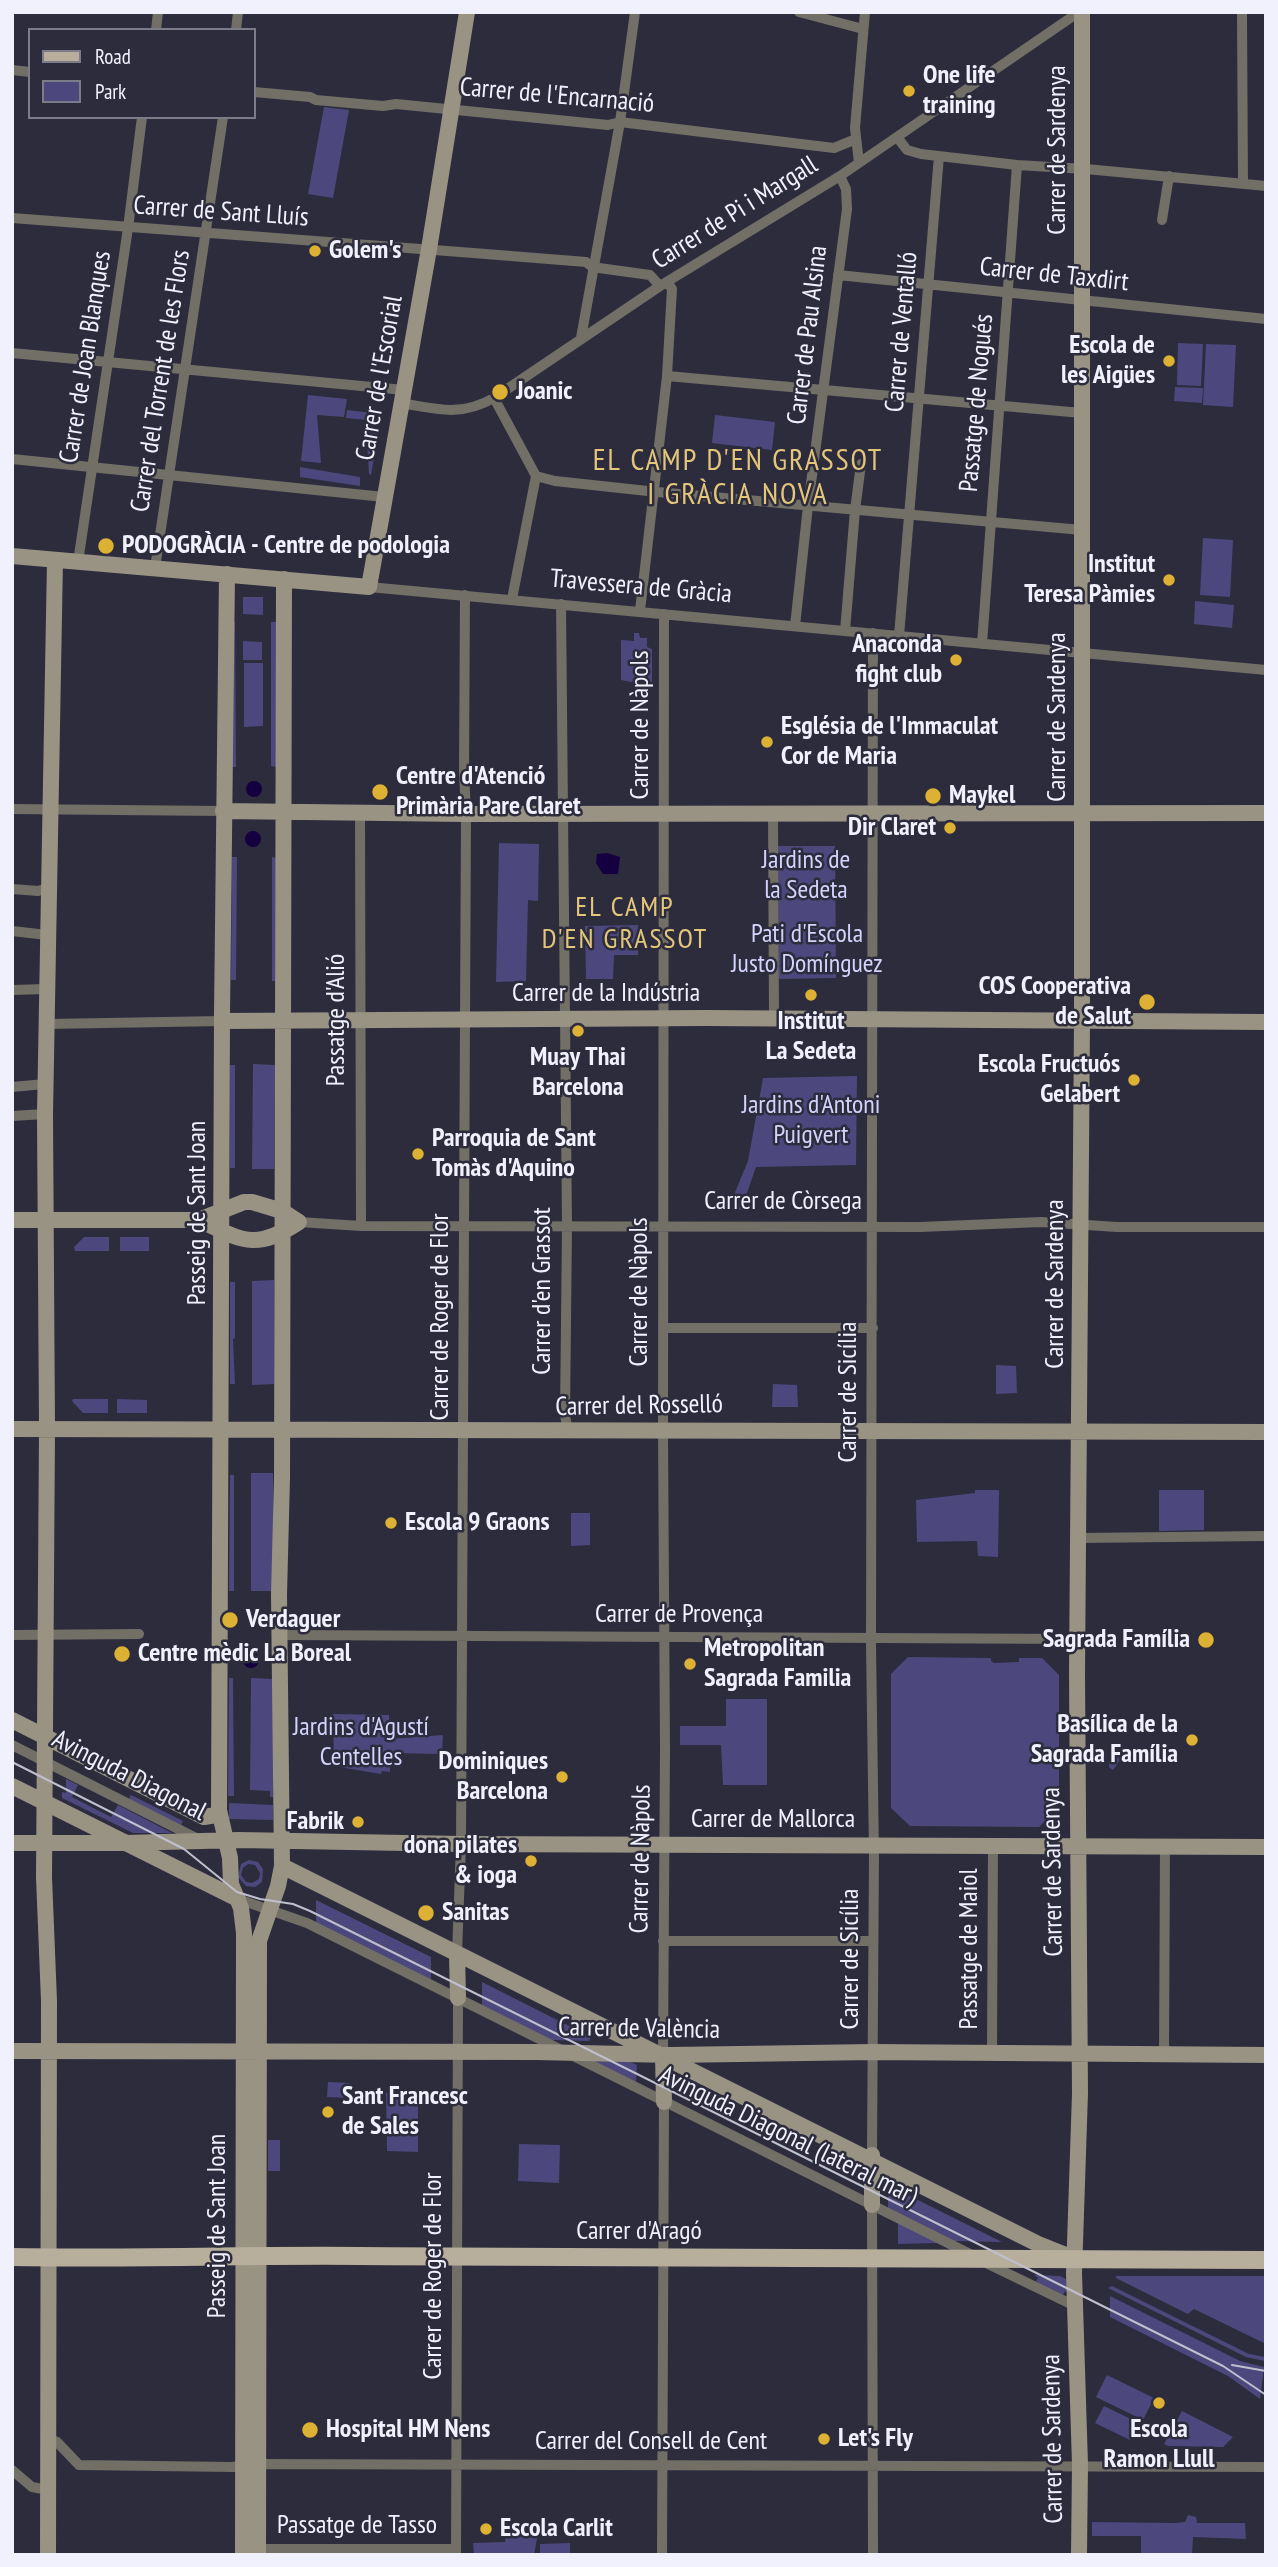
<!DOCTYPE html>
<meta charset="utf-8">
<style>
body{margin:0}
#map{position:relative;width:1278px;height:2567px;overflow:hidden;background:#2c2c3d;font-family:"PT Sans Narrow",sans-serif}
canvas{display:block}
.frame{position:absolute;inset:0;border:14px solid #f1f1fd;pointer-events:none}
.legend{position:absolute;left:28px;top:28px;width:228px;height:91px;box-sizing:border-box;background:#2c2c3d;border:2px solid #7b7b8a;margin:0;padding:9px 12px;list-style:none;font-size:21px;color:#f1f1fd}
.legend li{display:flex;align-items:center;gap:14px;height:35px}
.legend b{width:35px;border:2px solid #7b7b8a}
</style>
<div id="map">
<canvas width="1278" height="2567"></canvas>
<div class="frame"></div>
<ul class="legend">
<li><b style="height:9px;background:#b7af9c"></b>Road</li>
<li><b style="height:19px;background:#4c487d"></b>Park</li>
</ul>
</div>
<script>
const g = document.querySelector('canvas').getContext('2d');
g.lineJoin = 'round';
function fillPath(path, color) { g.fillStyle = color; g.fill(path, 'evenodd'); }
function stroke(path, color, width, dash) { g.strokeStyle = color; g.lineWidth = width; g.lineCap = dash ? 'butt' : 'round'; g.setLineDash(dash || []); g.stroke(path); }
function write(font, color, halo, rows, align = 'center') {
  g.font = font + ' "PT Sans Narrow",sans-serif'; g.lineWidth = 5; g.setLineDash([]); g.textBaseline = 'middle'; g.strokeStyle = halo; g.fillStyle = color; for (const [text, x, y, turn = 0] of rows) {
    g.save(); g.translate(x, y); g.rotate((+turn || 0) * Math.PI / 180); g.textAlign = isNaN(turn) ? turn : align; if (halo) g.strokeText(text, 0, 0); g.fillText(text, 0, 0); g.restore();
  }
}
fillPath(new Path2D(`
 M324,107l25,3 -16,88 -25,-4z
 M1178,343l25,1 -2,42 -24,-1z
 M1206,344l30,1 -3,62 -30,-2z
 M1175,387l28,1 -1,15 -28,-2z
 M308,395l39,4 -3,18 -27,-2 4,48 -20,-2z
 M347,410l34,4 -1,7 -34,-3z
 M715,415l60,7 -3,28 -60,-7z
 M366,426l13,1 -8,48 -2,-1z
 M300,467l60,10v9l-60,-9z
 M1203,538l30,2 -3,57 -30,-2z
 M243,597h20v18l-20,-1z
 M1195,601l39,4 -2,23 -38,-4z
 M231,622h4l1,145h-5z
 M271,622h5v145l-5,-1z
 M634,633h5l1,5h7v9l5,2v37l-31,-6v-40l13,1z
 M243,641l19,1v18h-19z
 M244,663h19v63l-19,1z
 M499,843l40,1 -1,57 -10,-1 -2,81 -30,1z
 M778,846h57l1,132 -57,1z
 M232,857h5l-1,123h-5z
 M272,857l4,1 -1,123h-3z
 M638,925v30h-24l-1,24h-27l-1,-53z
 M253,1064l22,1 -1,104h-22z
 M230,1065h5v103h-5z
 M857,1076l-1,89 -100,2 -15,43 -13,-1 20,-48 15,-83z
 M84,1237h25v14h-34l-1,-4z
 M120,1237h29v14h-29z
 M274,1280v104l-22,1v-104z
 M230,1282h5v56l-2,1 2,45h-5z
 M996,1365l20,1 1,27 -21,1z
 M773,1384l24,1 1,22h-26z
 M73,1399h35v14h-25l-11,-12z
 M117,1399l30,1v13h-30z
 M251,1473h22v118h-22z
 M230,1475h4v116h-5z
 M975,1490h24l-1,67 -20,-1 -1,-15 -60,1 -1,-42 59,-7z
 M1159,1490h45v40l-45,1z
 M571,1513h19v32l-19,1z
 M908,1657l83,1v3l3,2 25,-1v-4h23l17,17v132l-20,20 -129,-1 -19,-18v-134z
 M229,1678h4l1,118h-6z
 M251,1678l22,1v118h-3v-6l-20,-1z
 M726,1699h41v86h-44l-2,-40h-41v-19h46z
 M333,1714l56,1v24l54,-4 -1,19 -52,-1v19l-8,-1 -1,3 -47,-8z
 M1113,1744l7,16 -7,10 -4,-3 1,-22z
 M66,1779l12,6 -6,12 39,20 7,-12 54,28h-39l-71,-35v-6l4,1z
 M131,1795l52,26 -2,4 -52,-26z
 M229,1803l44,2v15l-44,-1z
 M249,1860l9,2 5,7 -1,13 -7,5 -9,-1 -8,-9 3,-13zM248,1864l7,1 5,8 -1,6 -7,4 -6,-1 -5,-7 2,-7z
 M316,1900l115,57v23l-115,-57z
 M482,1982l109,55 -2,4 -38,-1 -69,-35z
 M593,2061h35l9,4 -1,17z
 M328,2082l22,1 -1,15 -22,-1z
 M386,2093h32v59l-31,-1z
 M268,2140h12v31h-12z
 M519,2144l41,1 -1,38 -41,-2z
 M888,2185l114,57 -48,-1 -66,-33z
 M898,2222l40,21 -40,1z
 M1034,2275l26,1 8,4v13l-3,-2 -2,4 -27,-13 2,-4z
 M1116,2276h150v68l-72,-35 -6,5 -72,-36z
 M1112,2286l137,68 16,3v4l-19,-4 -138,-69z
 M1110,2296l130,65 24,6 -4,32 -32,-23 -118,-59z
 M1107,2375l47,23 -11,22 -47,-23z
 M1104,2406l35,17 -9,17 -35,-17z
 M1182,2411l51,26 -10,10 -55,-1 -4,-2z
 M1188,2515l8,2 1,6h48l1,16 -53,-2 -1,18h-51v-19h-49v-14l84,1 9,-1z
 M506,2533h32l-4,22h-60l-1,-12 32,-1z
 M570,2543v12h-30v-11z`), '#4c487d');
fillPath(new Path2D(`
 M246 789a8 8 0 1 1 16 0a8 8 0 1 1-16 0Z
 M245 839a8 8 0 1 1 16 0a8 8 0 1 1-16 0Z
 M607,853l13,4 -2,17h-15l-7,-11 1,-9z
 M243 1660a8 8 0 1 1 16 0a8 8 0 1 1-16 0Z`), '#140040');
stroke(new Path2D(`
 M799,12l64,17
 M1242,12l1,172
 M156,30l2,-18
 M236,30l2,-18
 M12,70l18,2
 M254,92l56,5 6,3 67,6 13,-2 212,21 12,-3 214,26 22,-9
 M897,137l10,13 14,4 96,11 69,4 180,17
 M859,163l-4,-35 10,-116
 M12,218c192,16 383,28 574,44l6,5
 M1162,220l7,-44
 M599,268l51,7 10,11
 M838,275l428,44
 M581,338l39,-216 15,-110
 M12,353l392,37
 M667,376l415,37
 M494,398l42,78 -24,123
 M401,403c36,6 59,14 93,-5l166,-112 180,-110 239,-164
 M12,459l372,38
 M536,476l19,5 102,11 425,38
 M78,562l50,-334 14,-111
 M155,568l68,-451
 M369,587l897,83
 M561,604l6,622 -2,189 3,17
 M640,611l27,-235 5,-87 -5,-7
 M795,626l13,-120 39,-297 -1,-20 -6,-13
 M845,631l10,-121 6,-46
 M899,636l40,-480
 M982,644l35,-479
 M12,809l211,2
 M773,812l1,206
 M360,813l1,413
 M12,889l26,2 10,-3
 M12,931l35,4
 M12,990l34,-1
 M48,1024l174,-3
 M12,1087l33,-3
 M12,1116l33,-2
 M299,1222l62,4 559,1 121,-5 76,5h149
 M663,1328h210
 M1079,1538l187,-2
 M12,1635l127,-1
 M280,1635l797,4
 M12,1745l188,95
 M238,1899l69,24 665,332
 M663,1941h210
 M457,1954l4,-110 5,-1030 -2,-43 1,-176
 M992,2053l1,-208
 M1164,2054l1,-208
 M663,2055l2,-306 -2,-318 1,-817
 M872,2151l2,-297 -3,-209 2,-1012
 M872,2205l1,350
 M986,2263l89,43
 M47,2438l10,4 22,23 154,2 17,-3 1016,3
 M12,2470l20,17 16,3
 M258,2549h198
 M456,2555l2,-557
 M662,2555l2,-453`), '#726f66', 10);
stroke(new Path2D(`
 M12,556l357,31 60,-338 38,-237
 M227,574l-5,440 -3,796 11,48 1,26 10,24 3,25 -1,622
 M223,811l243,3 800,-1
 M222,1021l484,-3 560,4
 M12,1220h187l45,-18h8l30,9 17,11c-44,29 -56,19 -100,-2
 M12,1429l1254,3
 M12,1720l192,97 12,-2 3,-5
 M12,1786l226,113
 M12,1843h113l114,-3 222,4 805,3
 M282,1866l756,378 35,14
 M457,1954l1,44
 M12,2051l524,1 135,3 202,-3 393,3
 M663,2055l1,47
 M872,2205v-50
 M48,2555l1,-554 -5,-124 3,-448 -2,-315 10,-554
 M258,2555l1,-614 19,-55 4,-20 -3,-271 3,-117 2,-899
 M1079,2555l1,-90 -6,-192 6,-180 -3,-420 5,-651v-1010`), '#999384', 16);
stroke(new Path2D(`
 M12,2257c116,2 231,-2 347,-1 302,3 604,2 907,4`), '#b7af9c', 18);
stroke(new Path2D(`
 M12,1762l172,87 53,43 23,7 33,5 17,7 913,455 43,29
 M1232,2365l34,6`), '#bfbfcd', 2);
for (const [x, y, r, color] of [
 [909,91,7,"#ddb133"],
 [315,251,7,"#ddb133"],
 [1169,361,7,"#ddb133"],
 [500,392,9,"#ddb133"],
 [106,546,9,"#ddb133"],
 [1169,580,7,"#ddb133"],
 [956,660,7,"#ddb133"],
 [767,742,7,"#ddb133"],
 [380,792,9,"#ddb133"],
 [933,796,9,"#ddb133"],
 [950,828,7,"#ddb133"],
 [811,995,7,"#ddb133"],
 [1147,1002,9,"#ddb133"],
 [578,1031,7,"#ddb133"],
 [1134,1080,7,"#ddb133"],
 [418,1154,7,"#ddb133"],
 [391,1523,7,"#ddb133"],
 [230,1620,9,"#ddb133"],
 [1206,1640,9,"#ddb133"],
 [122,1654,9,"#ddb133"],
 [690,1664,7,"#ddb133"],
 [1192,1740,7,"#ddb133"],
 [562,1777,7,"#ddb133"],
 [358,1822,7,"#ddb133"],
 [531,1861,7,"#ddb133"],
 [426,1913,9,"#ddb133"],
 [328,2112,7,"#ddb133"],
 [1159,2403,7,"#ddb133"],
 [310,2430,9,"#ddb133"],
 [824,2439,7,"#ddb133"],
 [486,2529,7,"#ddb133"]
]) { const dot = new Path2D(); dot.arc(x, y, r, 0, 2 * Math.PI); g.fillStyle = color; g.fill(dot); stroke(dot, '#2c2c3d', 2.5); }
write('bold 26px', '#f1f1fd', '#2c2c3d', [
 ["One life",923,76],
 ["training",923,106],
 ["Golem's",329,251],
 ["Escola de",1155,346,"right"],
 ["les Aigües",1155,376,"right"],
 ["Joanic",516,392],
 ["PODOGRÀCIA - Centre de podologia",122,546],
 ["Institut",1155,565,"right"],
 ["Teresa Pàmies",1155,595,"right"],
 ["Anaconda",942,645,"right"],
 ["fight club",942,675,"right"],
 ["Església de l'Immaculat",781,727],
 ["Cor de Maria",781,757],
 ["Centre d'Atenció",396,777],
 ["Primària Pare Claret",396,807],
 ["Maykel",949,796],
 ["Dir Claret",936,828,"right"],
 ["COS Cooperativa",1131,987,"right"],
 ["de Salut",1131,1017,"right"],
 ["Institut",811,1022,"center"],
 ["La Sedeta",811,1052,"center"],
 ["Muay Thai",578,1058,"center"],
 ["Barcelona",578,1088,"center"],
 ["Escola Fructuós",1120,1065,"right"],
 ["Gelabert",1120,1095,"right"],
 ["Parroquia de Sant",432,1139],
 ["Tomàs d'Aquino",432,1169],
 ["Escola 9 Graons",405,1523],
 ["Verdaguer",246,1620],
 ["Sagrada Família",1190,1640,"right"],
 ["Metropolitan",704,1649],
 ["Sagrada Familia",704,1679],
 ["Centre mèdic La Boreal",138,1654],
 ["Basílica de la",1178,1725,"right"],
 ["Sagrada Família",1178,1755,"right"],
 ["Dominiques",548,1762,"right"],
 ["Barcelona",548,1792,"right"],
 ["Fabrik",344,1822,"right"],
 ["dona pilates",517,1846,"right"],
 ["& ioga",517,1876,"right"],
 ["Sanitas",442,1913],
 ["Sant Francesc",342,2097],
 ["de Sales",342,2127],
 ["Hospital HM Nens",326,2430],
 ["Escola",1159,2430,"center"],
 ["Ramon Llull",1159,2460,"center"],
 ["Let's Fly",838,2439],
 ["Escola Carlit",500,2529]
], 'left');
write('26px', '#f1f1fd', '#2c2c3d', [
 ["Carrer de l'Encarnació",557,96,5],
 ["Carrer de Sardenya",1058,150,-90],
 ["Carrer de Sant Lluís",221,212,4],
 ["Carrer de Pi i Margall",735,213,-32],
 ["Carrer de Taxdirt",1054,275,6],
 ["Carrer de Ventalló",902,332,-85],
 ["Carrer de Pau Alsina",808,335,-83],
 ["Carrer de Joan Blanques",86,357,-81],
 ["Carrer de l'Escorial",380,378,-80],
 ["Carrer del Torrent de les Flors",161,381,-81],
 ["Passatge de Nogués",977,403,-85],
 ["Travessera de Gràcia",641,587,5],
 ["Carrer de Sardenya",1058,717,-90],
 ["Carrer de Nàpols",641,725,-90],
 ["Carrer de la Indústria",606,994],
 ["Passatge d'Alió",337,1020,-90],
 ["Carrer de Còrsega",783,1202],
 ["Passeig de Sant Joan",198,1213,-90],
 ["Carrer de Sardenya",1056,1284,-90],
 ["Carrer d'en Grassot",543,1291,-90],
 ["Carrer de Nàpols",640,1292,-90],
 ["Carrer de Roger de Flor",441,1317,-90],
 ["Carrer de Sicília",849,1392,-90],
 ["Carrer del Rosselló",639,1406,-1],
 ["Carrer de Provença",679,1615],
 ["Avinguda Diagonal",129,1776,27],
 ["Carrer de Mallorca",773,1820],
 ["Carrer de Nàpols",641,1859,-89],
 ["Carrer de Sardenya",1053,1872,-91],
 ["Passatge de Maiol",970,1949,-90],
 ["Carrer de Sicília",851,1959,-90],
 ["Carrer de València",639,2029,1],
 ["Avinguda Diagonal (lateral mar)",788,2136,26],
 ["Passeig de Sant Joan",218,2226,-90],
 ["Carrer d'Aragó",639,2232],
 ["Carrer de Roger de Flor",434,2276,-90],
 ["Carrer de Sardenya",1053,2439,-91],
 ["Carrer del Consell de Cent",651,2442],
 ["Passatge de Tasso",357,2526]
]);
write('26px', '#d4d3fc', '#2c2c3d', [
 ["Jardins de",806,861],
 ["la Sedeta",806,891],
 ["Pati d'Escola",807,935],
 ["Justo Domínguez",807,965],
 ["Jardins d'Antoni",811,1106],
 ["Puigvert",811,1136],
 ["Jardins d'Agustí",361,1728],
 ["Centelles",361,1758]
]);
g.letterSpacing = '2px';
write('28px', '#e4c67b', '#2c2c3d', [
 ["EL CAMP",625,908],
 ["D'EN GRASSOT",625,940]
]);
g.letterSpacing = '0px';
g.letterSpacing = '2px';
write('30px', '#e4c67b', '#2c2c3d', [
 ["EL CAMP D'EN GRASSOT",738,461],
 ["I GRÀCIA NOVA",738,495]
]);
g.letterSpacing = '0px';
</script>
